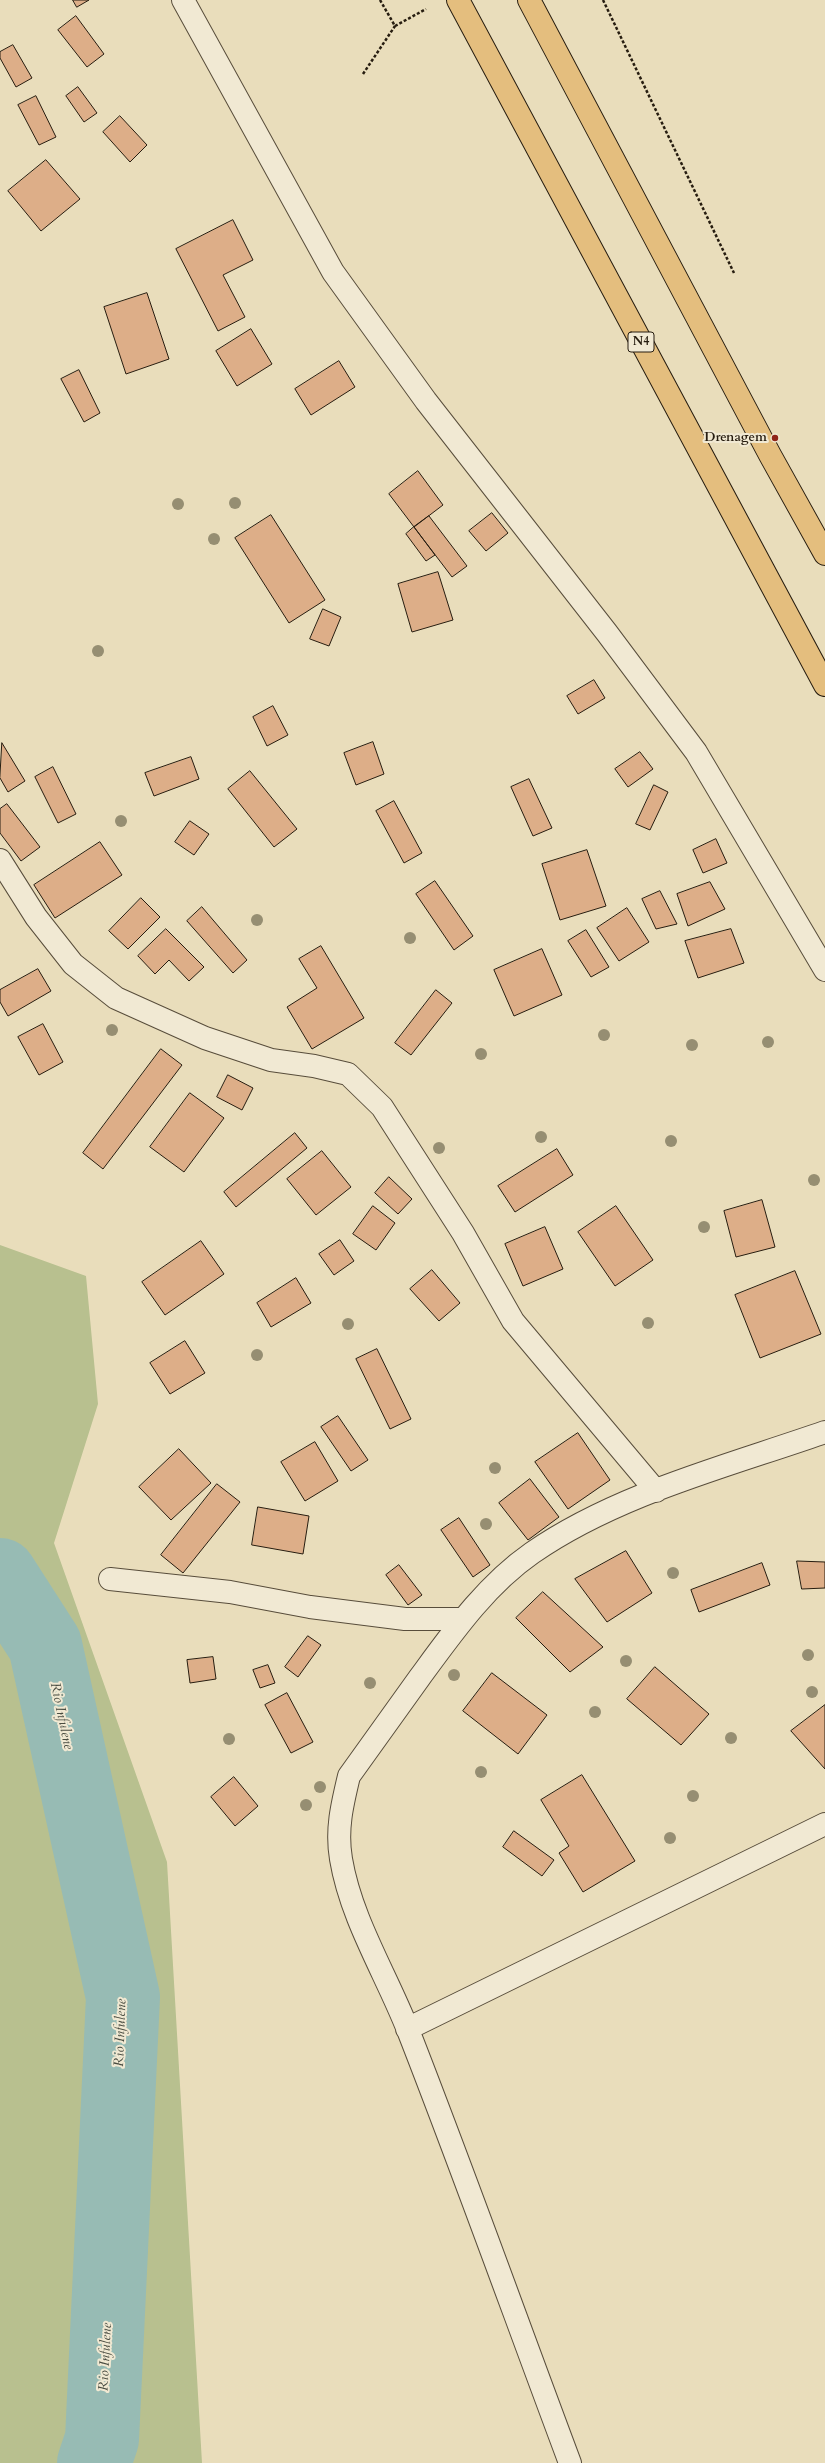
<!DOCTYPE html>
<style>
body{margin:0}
canvas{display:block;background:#e9ddbb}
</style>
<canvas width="825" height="2463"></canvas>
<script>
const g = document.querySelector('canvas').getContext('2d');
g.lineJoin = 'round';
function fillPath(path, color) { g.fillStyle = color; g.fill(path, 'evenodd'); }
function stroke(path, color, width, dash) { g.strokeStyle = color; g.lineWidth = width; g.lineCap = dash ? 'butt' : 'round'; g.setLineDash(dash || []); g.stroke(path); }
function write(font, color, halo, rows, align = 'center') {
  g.font = font + ' Cardo,serif'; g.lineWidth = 4; g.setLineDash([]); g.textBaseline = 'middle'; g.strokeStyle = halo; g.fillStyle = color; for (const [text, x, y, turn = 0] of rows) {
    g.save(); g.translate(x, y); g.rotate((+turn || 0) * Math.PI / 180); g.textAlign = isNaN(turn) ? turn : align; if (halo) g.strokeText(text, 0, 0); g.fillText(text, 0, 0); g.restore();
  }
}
fillPath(new Path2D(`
 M0,1245l86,31 12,128 -44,139 113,319 35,601h-202z`), '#b8c08f');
stroke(new Path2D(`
 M0,1575l45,70 78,352 -21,442 -8,24`), '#97bbb4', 74);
const building = new Path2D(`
 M73,0h16l-12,7z
 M76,16l28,38 -17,13 -29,-37z
 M13,45l19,33 -16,9 -16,-29v-6z
 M78,87l19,26 -13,9 -18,-26z
 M36,96l20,41 -17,8 -21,-40z
 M120,116l27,29 -17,17 -27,-30z
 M46,160l34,39 -39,32 -33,-40z
 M233,220l20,40 -30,15 22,42 -27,14 -42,-82z
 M147,293l22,66 -43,15 -22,-67z
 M251,329l21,35 -35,22 -21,-35z
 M339,361l16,26 -44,28 -16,-26z
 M79,370l21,43 -16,9 -23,-43z
 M418,471l25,34 -29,22 -25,-33z
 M492,513l16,20 -22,18 -17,-20z
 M271,515l54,85 -36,23 -54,-85z
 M429,516l38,50 -15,11 -38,-50z
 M414,527l21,28 -9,6 -20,-27z
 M438,572l15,48 -41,12 -14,-48z
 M323,609l18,8 -12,29 -19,-7z
 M594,680l11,18 -27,16 -11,-18z
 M273,706l15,29 -21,11 -14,-29z
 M373,742l11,32 -28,11 -12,-32z
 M2,743l23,38 -17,11 -8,-14z
 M640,752l13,17 -25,18 -13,-18z
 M191,757l8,22 -45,17 -9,-23z
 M53,767l23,47 -18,9 -23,-46z
 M250,771l47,58 -23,18 -46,-58z
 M529,779l23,49 -19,8 -22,-49z
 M654,785l14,7 -18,38 -14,-6z
 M394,801l28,52 -18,10 -28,-52z
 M7,804l33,43 -19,14 -21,-28v-24z
 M190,821l19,13 -15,21 -19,-13z
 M716,839l11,24 -24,10 -10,-23z
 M100,842l22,33 -67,43 -21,-33z
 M587,850l19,56 -46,14 -18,-56z
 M435,881l38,55 -19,14 -38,-56z
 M710,882l15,27 -37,17 -11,-32z
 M660,891l17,33 -21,5 -14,-30z
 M141,898l19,19 -32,32 -19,-18z
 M202,907l45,53 -14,13 -46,-52z
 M627,908l22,34 -30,19 -22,-33z
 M166,929l38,38 -15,14 -20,-21 -14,14 -17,-18z
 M731,929l13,34 -46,15 -13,-37z
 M586,930l23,37 -18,10 -23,-36z
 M321,946l43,72 -52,31 -25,-42 30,-19 -18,-29z
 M542,949l20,46 -48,21 -20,-46z
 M38,969l13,22 -43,25 -8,-14v-12z
 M436,990l16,13 -41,52 -16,-12z
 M43,1024l20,38 -24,13 -21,-38z
 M161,1049l21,16 -79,104 -20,-16z
 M228,1075l25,13 -11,22 -25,-13z
 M190,1093l34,25 -40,54 -34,-25z
 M295,1133l12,15 -71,59 -12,-15z
 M557,1149l16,26 -58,37 -17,-26z
 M322,1151l29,36 -35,28 -29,-36z
 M389,1177l23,22 -14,15 -23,-21z
 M762,1200l13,47 -39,10 -12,-46z
 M373,1206l22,17 -19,27 -23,-16z
 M616,1206l37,54 -38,26 -37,-54z
 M545,1227l18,42 -40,17 -18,-42z
 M340,1240l14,21 -20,14 -15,-21z
 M201,1241l23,33 -59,41 -23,-33z
 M432,1270l28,33 -21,18 -29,-32z
 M795,1271l26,63 -61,24 -25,-63z
 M296,1278l15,25 -40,24 -14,-24z
 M185,1341l20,32 -35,21 -20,-31z
 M377,1349l34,70 -21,10 -34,-70z
 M338,1416l30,44 -17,11 -30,-44z
 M578,1433l32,47 -42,29 -33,-47z
 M315,1442l23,39 -33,20 -24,-39z
 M179,1449l32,34 -40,37 -32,-33z
 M530,1479l29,38 -31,23 -29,-37z
 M217,1484l23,18 -57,71 -22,-18z
 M258,1507l51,9 -6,38 -51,-9z
 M459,1518l31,47 -17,12 -32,-47z
 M626,1551l26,42 -45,29 -32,-43z
 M797,1561l28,1v26l-23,1z
 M762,1563l8,22 -71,27 -8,-22z
 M399,1565l23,30 -14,10 -22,-30z
 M543,1592l60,55 -33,25 -54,-54z
 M308,1636l13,9 -23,32 -13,-10z
 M213,1657l3,22 -26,4 -3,-23z
 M268,1665l7,18 -15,5 -7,-18z
 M655,1667l54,47 -28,31 -54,-46z
 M492,1673l55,42 -29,39 -55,-43z
 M287,1693l26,49 -22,11 -26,-48z
 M825,1705v64l-34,-38z
 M582,1775l53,86 -52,31 -24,-39 10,-7 -28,-46z
 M234,1777l24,29 -23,20 -24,-29z
 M514,1831l40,29 -12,16 -39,-29z`);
fillPath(building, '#ddae88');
stroke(building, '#271d10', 1);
const minor = new Path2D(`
 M183,0l150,272 93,129 181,232 89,119 129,218
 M0,860l36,57 37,47 43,34 89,40 66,22 43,6 34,8 34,33 81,126 50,88 143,170
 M110,1579l120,13 80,15 95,12h57
 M407,2029l418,-205
 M570,2463c-54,-144 -106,-290 -162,-433 -22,-56 -57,-111 -67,-171 -5,-29 1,-54 8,-83 24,-33 47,-66 71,-99 33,-45 66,-92 112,-124 85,-59 196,-87 293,-121`);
const highway = new Path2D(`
 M458,0l367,685
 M529,0l241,455 55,99`);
stroke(minor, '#584d3b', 24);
stroke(highway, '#271d10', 24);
stroke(new Path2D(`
 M380,0l15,26 31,-17
 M603,0l131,273
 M363,74l32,-48`), '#271d10', 2.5, [3, 2]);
stroke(minor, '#f1e9d3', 22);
stroke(highway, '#e4be7e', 22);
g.fillStyle = '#968e72';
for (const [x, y] of [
 [235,503],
 [178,504],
 [214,539],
 [98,651],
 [121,821],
 [257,920],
 [410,938],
 [112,1030],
 [604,1035],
 [768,1042],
 [692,1045],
 [481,1054],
 [541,1137],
 [671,1141],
 [439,1148],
 [814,1180],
 [704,1227],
 [648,1323],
 [348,1324],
 [257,1355],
 [495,1468],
 [486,1524],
 [673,1573],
 [808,1655],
 [626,1661],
 [454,1675],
 [370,1683],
 [812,1692],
 [595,1712],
 [731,1738],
 [229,1739],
 [481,1772],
 [320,1787],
 [693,1796],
 [306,1805],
 [670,1838]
]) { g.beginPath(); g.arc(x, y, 6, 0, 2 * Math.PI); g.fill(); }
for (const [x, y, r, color] of [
 [775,438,4,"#8f2418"]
]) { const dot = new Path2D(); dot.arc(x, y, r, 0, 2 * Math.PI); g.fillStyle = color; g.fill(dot); stroke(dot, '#f1e9d3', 1.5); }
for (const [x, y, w] of [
 [641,342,26]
]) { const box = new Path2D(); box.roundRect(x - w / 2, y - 10, w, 20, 3); g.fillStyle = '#f1e9d3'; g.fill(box); stroke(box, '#271d10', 1); }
write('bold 12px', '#271d10', null, [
 ["N4",641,342]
]);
write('bold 13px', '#271d10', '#f1e9d3', [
 ["Drenagem",767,438]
], 'right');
write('italic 14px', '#494c41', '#f1e9d3', [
 ["Rio Infulene",61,1716,78],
 ["Rio Infulene",121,2033,-88],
 ["Rio Infulene",106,2357,-87]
]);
</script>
